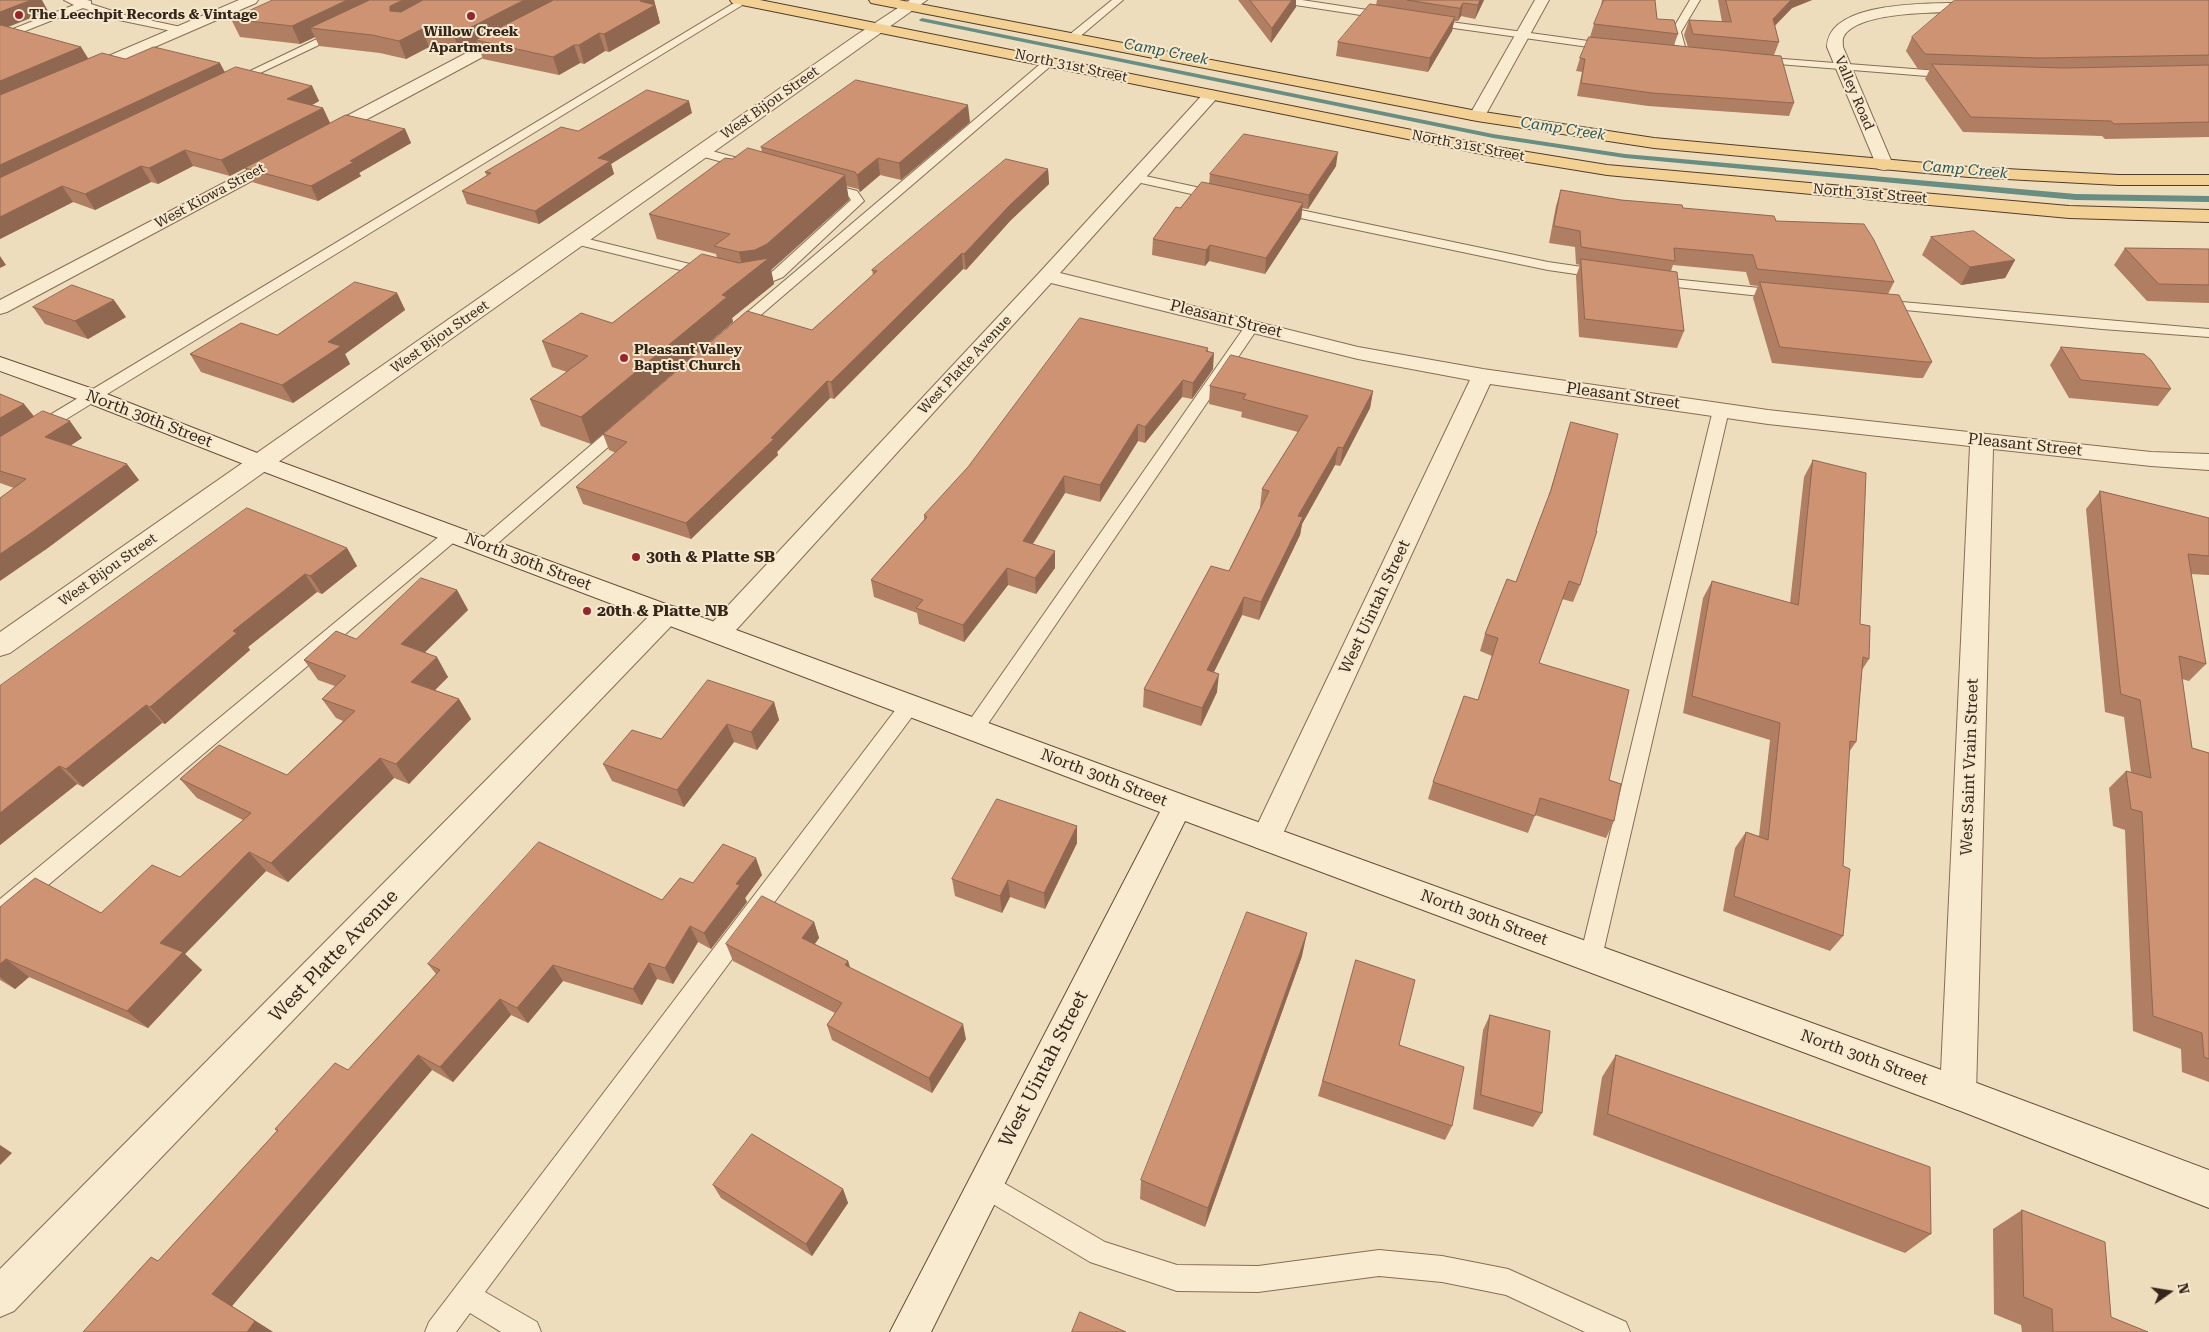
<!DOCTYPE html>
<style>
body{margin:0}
#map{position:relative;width:2209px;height:1332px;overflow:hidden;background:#eeddbd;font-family:"Roboto Serif",serif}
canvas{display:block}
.north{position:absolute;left:2144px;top:1267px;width:50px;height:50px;-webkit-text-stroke:4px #f6e8cd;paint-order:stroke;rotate:77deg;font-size:14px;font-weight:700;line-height:20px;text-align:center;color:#35261b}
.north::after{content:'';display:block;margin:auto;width:18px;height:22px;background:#35261b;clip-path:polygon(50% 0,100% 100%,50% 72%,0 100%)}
</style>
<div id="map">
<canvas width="2209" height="1332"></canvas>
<div class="north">N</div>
</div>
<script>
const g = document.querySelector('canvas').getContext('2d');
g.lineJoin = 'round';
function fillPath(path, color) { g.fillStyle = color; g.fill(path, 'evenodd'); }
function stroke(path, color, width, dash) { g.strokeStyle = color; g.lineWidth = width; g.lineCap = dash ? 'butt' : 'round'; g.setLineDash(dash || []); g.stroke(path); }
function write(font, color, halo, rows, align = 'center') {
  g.font = font + ' "Roboto Serif",serif'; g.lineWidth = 4; g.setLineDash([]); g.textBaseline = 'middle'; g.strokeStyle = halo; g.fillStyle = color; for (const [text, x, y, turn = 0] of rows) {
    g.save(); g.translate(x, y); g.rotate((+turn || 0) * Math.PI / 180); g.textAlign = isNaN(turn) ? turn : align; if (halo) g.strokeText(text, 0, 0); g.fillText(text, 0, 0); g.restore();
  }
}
fillPath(new Path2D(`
 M922,18l571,116 132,20 451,40 133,2v6l-133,-2 -451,-42 -132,-20 -573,-117 -1,-1z`), '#688d82');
const service = new Path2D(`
 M64,0h23l4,1v3l34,11 56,12 5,3 -5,3 -62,-13 -36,-12 -83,33v-7l74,-29z
 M739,0l10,1 -743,455 -6,1v-12z
 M1112,0h11l-46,39h-8v-4z
 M1277,0h25l85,13 5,3 -5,3 -105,-16z
 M1690,0h10l-19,32 6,22 -5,3 -5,-3 -6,-22z
 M1429,19l181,25 5,3 -5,3 -185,-26 -1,-2z
 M340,28l5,3 -1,2 -109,52h-8l-2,-2z
 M1757,57l195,15 5,3 -5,3 -199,-16 -1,-2z
 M1049,59l5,3 -1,2 -312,268h-10l-2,-3 2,-3 314,-266z
 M701,148l51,14 2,3 -6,4 -51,-14 -2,-3 2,-3z
 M1136,174l83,18 6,4 -6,4 -87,-19 -2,-3 2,-3z
 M823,182l34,9 7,10 -81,76 -19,8 -22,1 -2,-3 2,-3 19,-3 12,-6 78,-71 -2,-3 -30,-8 -2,-3 2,-3z
 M1277,205l271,57 55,8 7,4 -7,4 -55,-8 -276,-58 -1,-3z
 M576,236l138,34 2,3 -7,4 -138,-34 -2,-3z
 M1653,277l126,13 7,4 -7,4 -131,-14 -2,-3z
 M1879,300l330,29v8l-107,-8 -228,-22 -2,-3z
 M1253,321l7,4 -279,409 -7,3 -7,-3 -3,-5 3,-5 281,-402z
 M1721,405l5,2 3,3 -127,547 -3,7 -8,3 -8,-3 -3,-7 133,-547 3,-3z
 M624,420l6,2 2,3 -2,3 -140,122 -6,2 -6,-2 -3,-4 3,-4 140,-120z
 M453,528l6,2 3,4 -3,4 -451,381 -8,3v-23l447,-369z
 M910,698l7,2 3,5 -3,5 -432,582 52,30 4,10h-40l-31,-19 -14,19h-31l4,-10 474,-622z
 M985,1172l120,70 72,23 81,1 121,-16 63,6 66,13 118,53 4,10h-45l-79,-37 -64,-13 -63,-6 -121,16 -81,-1 -87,-29 -114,-68 -4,-9 4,-9z`);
const minor = new Path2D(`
 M239,0h19l-2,3 -166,72h-12l-2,-3 2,-3z
 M567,0h18l-2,3 -251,135h-12l-3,-4 3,-4z
 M910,0h17l-917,653 -10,3v-24l855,-596z
 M1535,0h14l-64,116 -2,4h-12l-2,-4z
 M1949,3l34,1 5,1 2,3 -2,3 -5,1c-28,0 -124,-3 -139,24 -2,3 -1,7 -1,11l50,118 -3,4 -6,1 -6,-1 -51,-122c1,-44 91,-43 122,-44z
 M1211,90l6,2 2,3 -2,3 -157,175 298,74 125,22 285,41 383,42 58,2v16l-58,-4 -158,-17 -17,644 -5,12 -13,5 -13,-5 -5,-12 30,-647 -202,-22 -278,-40 -209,454 -4,9 -11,4 -11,-4 -4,-9 219,-458 -112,-21 -307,-76 -324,357 -9,3 -9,-3 -4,-7 4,-7 331,-354 165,-180z
 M281,153l6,1 3,4 -3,4 -280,150 -7,2v-14z
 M667,605l9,2 4,7 -4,7 -662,690 -14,6v-48l658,-662z`);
const secondary = new Path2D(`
 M0,357l99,34 171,67 919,339 769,279 251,94v38l-251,-98 -773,-289 -254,511h-41l270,-520 -906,-344 -171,-67 -83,-30z`);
const primary = new Path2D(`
 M730,0h30l737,147 110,18 462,41 140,4v12l-140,-4 -462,-43 -110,-18 -760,-153 -5,-1z
 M869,0h30l578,111 177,27 315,29 149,8h91v10h-91l-149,-8 -315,-29 -177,-27 -601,-117 -5,-1z`);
stroke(service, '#866d56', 2);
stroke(minor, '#866d56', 2);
stroke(secondary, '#684e39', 2);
stroke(primary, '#533c2b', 2);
fillPath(service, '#f9ebd0');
fillPath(minor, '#f9ebd0');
fillPath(secondary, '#f9ebd0');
fillPath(primary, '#f3d093');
fillPath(new Path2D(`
 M0,0l48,11 -40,16 73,20 7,11 37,1 100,13 87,14 7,15 -7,4 11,3 7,15 75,6 6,14 -52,30 2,3 -43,25 -66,-19 -7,-14 -15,8 -37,-10 -35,18 -7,-2 -56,28 -22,-8 -73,37z
 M654,0l6,23 -51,29 -4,-1 -21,13 -4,-1 -21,12 -76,-16 -5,-14 -17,9 -32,-7 -23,12 -26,-6 -61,-7 -4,-9 -15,7 -60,-7 -9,-18z
 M1238,0h58v7l-25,36z
 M1377,0h107l-9,19 -14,-3 -3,5h-4l-2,10 -24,41 -92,-16 2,-14 38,-37z
 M1602,0h53l2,19 21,15 -4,11 14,2 -4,-12 5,-15 33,2 -4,-22h94l-20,8 -17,18 4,16 -5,13 20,48 -5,13 -141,-10 -71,-10 5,-24 -6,-1 4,-13 10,-21 4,-13 7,-16z
 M2209,0v137l-104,2 -3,-3 -139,-4 -38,-53 5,-10h-12l-12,-18 6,-14z
 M692,113l-81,51 3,10 -75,50 -72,-20 -5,-13 25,-15 -2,-4 93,-41z
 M970,122l-69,58 -21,-5 -20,17 -2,-3 -12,-3 3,14 -78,70 3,14 -42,34 1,4 -142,122 -50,-18 -11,-27 37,-27 -15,-5 -10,-26 70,-18 105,-65 -1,-4 -59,-15 -8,-25 83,-55 30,-7 -1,-5z
 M1336,166l-28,43 -6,-1 -1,11 -36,55 -56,-13 -4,5 -53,-11 1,-16 27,-31 29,-24 1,-10z
 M1048,169l1,15 -39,37 -44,49 -3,-1 -129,130 -4,-1 -53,54 1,3 -87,84 -108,-35 -7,-17 40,-34 -7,-3 -6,-16 209,-104 61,-55 -1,-5z
 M1561,190l60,10 155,21 118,61 -6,12 44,68 -9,16h-6l-145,-15 -19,-65 5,-12 -8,-1 -4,-13 -73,-7 -2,6 13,60 -7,17 -98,-11 -3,-61 4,-11 -4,-1 -1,-17 -26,-4 7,-37z
 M1931,237l84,23 -10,18 -44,7 -39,-30z
 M2125,248l84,1v54l-62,-2 -33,-36z
 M397,293l8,17 -60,44 5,10 -57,39 -92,-31 -11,-18 87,-19z
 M33,307l93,10 -38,22 -43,-15z
 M2061,347l110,42 -13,17 -89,-8 -19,-33z
 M1208,351l5,18 -21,30 -10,-2 -37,46 -7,-2 -38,61 -35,-9 -32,51 22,24 -19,26 -28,-9 -44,57 -45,-18 -2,-11 -43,-16 -3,-17 53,-60v-5z
 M1210,386l163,5 -3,17 -30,58 -5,-1 -33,59 -2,11 -41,85 -17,-5 -28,57 3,20 -16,34 -58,-19 1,-18 85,-118 32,-64h-1l2,-18 36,-57 -57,-15 1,-5 -33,-8z
 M0,394l24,10 10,13 48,21 -12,7 69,35 -94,70 -31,-62 -14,-5z
 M1571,422l9,163 -7,17 -11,-3 -23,64 70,117 5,41 -8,17 -71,-23 -7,18 -100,-34 5,-17 45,-82 14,-44 -12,-5 5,-17 31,-52 32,-84z
 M1813,460l56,199 -7,11 -6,72 -7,10 -6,114v70l-13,15 -107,-40 12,-63 11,-16 13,4 11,-96 -87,-27 20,-115 9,-17 78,22 14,-126z
 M2100,491l109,27v57l-18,-1 15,90 -17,17 -7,-2 10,69 17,5v329l-27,-10 -1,-23 -48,-18 -8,-201 -12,-4 -4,-38 17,-17 5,1 -7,-55 -19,-5 -19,-203z
 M347,548l10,18 -35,28 -5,-2 -69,55 2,3 -85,74 -3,-1 -79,64 -6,-3 -77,61v-159z
 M457,590l11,20 -43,42 23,25 -13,13 24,9 12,20 -62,65 -15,-6 -106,104 -22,-11 -81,83 17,16 -54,58 -119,-51 -14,12 -15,-9v-73l101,6 79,-36 63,-57 -46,-22 -17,-19 107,-4 56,-54 -7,-3 -14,-19 13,-13 -17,-6 -14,-20 52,-21z
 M774,702l5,18 -22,30 -23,-8 -50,65 -72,-26 -9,-17 58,-25z
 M1077,826v17l-32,66 -35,-12 -8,16 -47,-17 -3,-17z
 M762,875l-17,23 2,4 -36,47 -13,-7 -25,42 -16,-5 -15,26 -79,-24 -35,42 -17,-8 -58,67 -21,-12 -200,236 41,26h-190l75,-71 119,-130 -2,-2 73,-59 88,-96 -8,-10 234,-64 31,-17z
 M814,922l5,16 -4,6 33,17 2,7 116,71 -34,54 -100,-53 -5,-15 8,-12 -102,-52 -7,-17z
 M1302,956l-97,271 -65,-28 1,-19z
 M1356,960l43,85 53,81 -7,14 -127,-44z
 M1490,1015l52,98 -9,14 -60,-18 10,-79z
 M1616,1055l315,179 -26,19 -312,-118 9,-58z
 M713,1185l130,4 5,14 -36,53 -91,-58z
 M2022,1210l89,107 37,15h-126l-1,-7 -27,-11 -1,-85z`), '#b07e62');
fillPath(new Path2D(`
 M31,0h11l6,11 -48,19v-18z
 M347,0h46l-83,28 5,9 -15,7 -8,-18z
 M403,0h40l-46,29 -7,-18v-5z
 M524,0h39l-87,40 2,5 -17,9 -7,-18z
 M643,0h11l6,23 -51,29 -5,-18z
 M1292,0h4v7l-25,36 1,-15z
 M1480,0h4l-9,19 3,-14z
 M1791,0h21l-20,8 -25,25 6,-14z
 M1463,3l-2,13 -3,5 2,-13z
 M1455,17l-3,14 -24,41 2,-14z
 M422,29l7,18 -23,12 -7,-18z
 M599,33l6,18 -21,13 -5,-19z
 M574,45l6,18 -21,12 -6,-18z
 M81,47l9,15 -90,38v-19z
 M220,63l8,15 -228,108v-21z
 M312,86l7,15 -25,14 -7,-16z
 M689,101l3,12 -81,51 3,10 -75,50 -4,-13 63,-53z
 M968,105l2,17 -69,58 -2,-17z
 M323,108l7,15 -100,53 -9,-16z
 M405,129l6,14 -52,30 2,3 -43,25 -7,-15 39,-25z
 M185,150l8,16 -35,18 -9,-16z
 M1338,152l-2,14 -28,43 1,-14z
 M878,158l2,17 -20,17 -3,-17z
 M141,166l10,16 -56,28 -10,-16z
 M1048,169l1,15 -39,37 -44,49 -2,-16 45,-48z
 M845,175l4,25 -78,70 3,14 -42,34 1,4 -142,122 -10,-27 141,-122 23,-18 -6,-25z
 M62,186l11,16 -73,37v-22z
 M1303,203l-2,16 -36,55 1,-16z
 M1210,245l-1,16 -4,5 1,-16z
 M962,253l1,16 -129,130 -3,-17z
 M0,256l6,9 -6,3z
 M2015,260l-10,18 -44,7 9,-18z
 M397,293l8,17 -60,44 5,10 -57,39 -11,-18 46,-43z
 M114,300l12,17 -38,22 -13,-18z
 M1208,348l-1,14 7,-9 -1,16 -21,30 1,-16z
 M1183,380l-1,17 -37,46v-16z
 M827,381l3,17 -53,54 1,3 -87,84 -5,-16z
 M1373,391l-3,17 -30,58 3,-18z
 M24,404l13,16 -37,23v-25z
 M70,421l12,17 -24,16 -13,-17z
 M1138,424v17l-38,61v-17z
 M1338,447l-3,18 -33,59 -2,11 -41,85 2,-18 37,-86z
 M127,464l12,16 -94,70 -45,31v-27z
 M1064,476l1,17 -41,64 -1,-16z
 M347,548l10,18 -35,28 -12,-18z
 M1055,551v17l-19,26 -1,-16z
 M1007,568l1,17 -44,57 -1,-17z
 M305,574l12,18 -69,55 2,3 -85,74 -15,-17 83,-76z
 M457,590l11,20 -55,54 -12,-20z
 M1244,597l-2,18 -36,73 1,-18z
 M437,657l11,20 -25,25 -12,-20z
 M1219,674l-2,18 -16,34 1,-18z
 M459,699l12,20 -62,65 -13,-20z
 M774,702l5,18 -22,30 -6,-18z
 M146,705l16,18 -79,64 -17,-18z
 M727,724l7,18 -50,65 -7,-17z
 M380,758l14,20 -106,104 -17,-19z
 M59,766l18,18 -77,61v-32z
 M1077,826v17l-32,66 -1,-16z
 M249,852l17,19 -81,83 17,16 -54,58 -21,-17 33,-68z
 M756,858l6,17 -17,23 2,4 -36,47 -7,-16 32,-49z
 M1008,880l2,17 -8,16 -2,-17z
 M814,922l5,16 -12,16 -5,-16z
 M690,926l8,16 -25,42 -8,-16z
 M1307,933l-5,23 -97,271 3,-19z
 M6,959l23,18 -14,12 -15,-12v-13z
 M848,961l5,16 -8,-12z
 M649,963l8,16 -15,26 -9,-16z
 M553,965l10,16 -35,42 -11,-15z
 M500,999l11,16 -58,67 -13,-15z
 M963,1024l3,15 -34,54 -3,-15z
 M418,1055l14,15 -200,236 41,26h-26l-35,-38z
 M0,1145l12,8 -12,12z
 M843,1189l5,14 -36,53 -6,-12z`), '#906750');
const building = new Path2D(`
 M0,0h31l-31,12z
 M273,0h74l-55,26 -61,-7z
 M370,0h33l-13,6v5l11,1 22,-12h101l-70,36 -32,-7 -23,12 -27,-6 -62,-7z
 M554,0h89l-3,1 15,4 -51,29 -5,-1 -20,12h-5l-21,12 -77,-17z
 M1250,0h42l-20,28z
 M1407,0h73l-2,5 -15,-2 -3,5z
 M1604,0h51l2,19 17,1 4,14 -84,-10z
 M1726,0h65l-18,19 6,23 -86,-8 -4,-14 42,2z
 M1955,0h254v55l-171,3 -113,-4 -13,-17z
 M1370,4l85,13 -25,41 -92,-16z
 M0,25h1l80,22 -81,34z
 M1589,37l192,19 13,47 -142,-10 -71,-10 4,-24 -5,-1z
 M154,47l66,16 -220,102v-70l102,-42 23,6z
 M1932,64l131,4 103,-2 43,-1v57l-95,2 -3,-3 -140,-4z
 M236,67l76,19 -25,13 36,9 -102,52 -36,-10 -36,18 -8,-2 -56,28 -23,-8 -62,31v-39z
 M856,80l112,25 -69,58 -21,-5 -21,17 -2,-3 -94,-25z
 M647,90l42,11 -91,57 12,3 -75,50 -73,-20 29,-18 -6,-1 76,-45 17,4z
 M346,115l59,14 -55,32 4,1 -43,24 -66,-18z
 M1244,134l94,18 -29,43 -99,-21z
 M748,148l97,27 -78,69 -12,6 -16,2 -25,-6 16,-12 -81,-20 76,-56 7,1z
 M1006,159l42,10 -39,37 -45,48 -2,-1 -131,129 -4,-1 -56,57 3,1 -88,84 -110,-36 51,-45 -24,-8 144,-123 65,19 65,-59 -5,-1z
 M1202,182l101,21 -37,55 -56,-13 -4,5 -53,-11 23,-32 4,1z
 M1561,190l60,10 61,5 1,3 91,8 2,5 88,3 10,16 20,42 -137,-13 -4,-14 -79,-7 1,13 -94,-14 -1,-16 -26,-5z
 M1974,231l41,29 -45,7 -39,-30z
 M2125,248l84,1v36l-50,-1z
 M702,254l37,9 30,-5 -47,37 5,2 -146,120 -51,-18 58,-43 -46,-15 39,-28 31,10z
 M1581,259l96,13 7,59 -99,-12z
 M355,282l42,11 -69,49 13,4 -59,39 -92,-31 51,-31 36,12z
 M1760,282l139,13 33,67h-6l-146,-15z
 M72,285l42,15 -39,21 -42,-14z
 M1080,318l128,30 -2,3 8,2 -21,30 -10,-3 -38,47 -7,-3 -38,61 -36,-9 -41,65 32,10 -20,27 -28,-10 -44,57 -47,-17 7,-8 -52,-20 56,-63 -3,-2 44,-48z
 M2061,347l83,7 7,6 20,29 -90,-9z
 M1231,355l142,36 -30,57 -5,-1 -40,69 5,1 -42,85 -17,-5 -37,73 12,4 -17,34 -58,-19 67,-123 18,5 40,-80 -7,-2 46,-73 -65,-17 3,-5 -36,-8z
 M0,394l24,10 -24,14z
 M43,411l27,10 -25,16 82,27 -96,69 -31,21v-56l26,-19 -26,-8v-34z
 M1571,422l47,12 -22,97h1l-17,54 -11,-4 -30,82 90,27 -20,90 12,4 -7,37 -74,-23 -5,18 -102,-34 31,-86 14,4 20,-62 -13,-4 22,-55 9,3 35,-92z
 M1813,460l53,13 -6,151 10,2 -1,33 -6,-2 -7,85 -6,-1 -7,125 7,3 -7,67 -109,-40 12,-64 22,8 12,-117 -88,-27 20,-115 86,24z
 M2100,491l109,27v38l-21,-2 18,110 -27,-8 13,92 17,5v306l-5,-2 -2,-24 -49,-17 -11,-204 -11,-3 -5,-38 25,7 -11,-78 -19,-6z
 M247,508l100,40 -37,28 -5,-2 -72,57 4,2 -87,74 -4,-2 -80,64 -7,-3 -59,47v-127z
 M421,578l36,12 -56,54 36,13 -26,25 48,17 -63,65 -16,-6 -109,105 -22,-11 -89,91 23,9 -56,59 -121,-52 -6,5v-57l35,-29 66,35 51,-48 28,12 71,-64 -71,-34 39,-34 68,30 68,-64 -33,-12 24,-23 -42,-16 32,-29 20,8z
 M708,680l66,22 -23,30 -24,-8 -50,66 -74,-26 29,-34 29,9z
 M997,799l80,27 -33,67 -36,-13 -8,16 -48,-17z
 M539,842l123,58 18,-22 13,5 30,-39 33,14 -20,26 4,1 -36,48 -14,-7 -25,42 -16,-5 -16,26 -80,-24 -36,43 -17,-9 -60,68 -22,-12 -206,239 43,27 -8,11h-164l68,-75 7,4 120,-131 -3,-1 60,-66 13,7 92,-100 -12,-6z
 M762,896l52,26 -12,16 46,23 -3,4 118,59 -34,54 -102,-53 15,-22 -116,-59z
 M1247,912l60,21 -99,275 -67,-28z
 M1356,960l59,20 -16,65 65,22 -12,59 -129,-45z
 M1490,1015l60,16 -8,82 -61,-18z
 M1616,1055l314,112 1,67 -323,-120z
 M752,1134l91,55 -37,55 -93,-59z
 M2022,1210l83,32 6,75 37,15h-95l-1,-23 -28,-12z
 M1080,1312l46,20h-54z`);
fillPath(building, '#cd9372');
stroke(building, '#906750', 1);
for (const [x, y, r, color] of [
 [19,15,5,"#96252c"],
 [471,16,5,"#96252c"],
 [624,358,5,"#96252c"],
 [636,557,5,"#96252c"],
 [587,611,5,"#96252c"]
]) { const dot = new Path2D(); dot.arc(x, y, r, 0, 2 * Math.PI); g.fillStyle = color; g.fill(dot); stroke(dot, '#f6e8cd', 2); }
write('bold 14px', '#35261b', '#f6e8cd', [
 ["The Leechpit Records & Vintage",29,15],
 ["Willow Creek",471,32,"center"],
 ["Apartments",471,48,"center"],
 ["Pleasant Valley",634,350],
 ["Baptist Church",634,366]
], 'left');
write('14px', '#35261b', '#f6e8cd', [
 ["North 31st Street",1071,66,12],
 ["Valley Road",1854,93,67],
 ["West Bijou Street",770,103,-35],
 ["North 31st Street",1468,146,11],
 ["North 31st Street",1870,194,5],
 ["West Kiowa Street",210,196,-28],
 ["West Bijou Street",440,337,-35],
 ["West Platte Avenue",965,365,-47],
 ["West Bijou Street",108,570,-35]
]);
write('italic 15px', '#2a5550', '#f6e8cd', [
 ["Camp Creek",1166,52,11],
 ["Camp Creek",1563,129,9],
 ["Camp Creek",1965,170,5]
]);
write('16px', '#35261b', '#f6e8cd', [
 ["Pleasant Street",1226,319,14],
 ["Pleasant Street",1623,396,8],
 ["North 30th Street",149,419,21],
 ["Pleasant Street",2025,445,6],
 ["North 30th Street",528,562,21],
 ["West Uintah Street",1375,607,-65],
 ["West Saint Vrain Street",1970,767,-88],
 ["North 30th Street",1104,778,21],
 ["North 30th Street",1484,918,20],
 ["North 30th Street",1864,1058,20]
]);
write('bold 16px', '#35261b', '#f6e8cd', [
 ["30th & Platte SB",646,557],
 ["20th & Platte NB",597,611]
], 'left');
write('19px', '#35261b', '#f6e8cd', [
 ["West Platte Avenue",334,956,-46],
 ["West Uintah Street",1044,1069,-63]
]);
</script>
